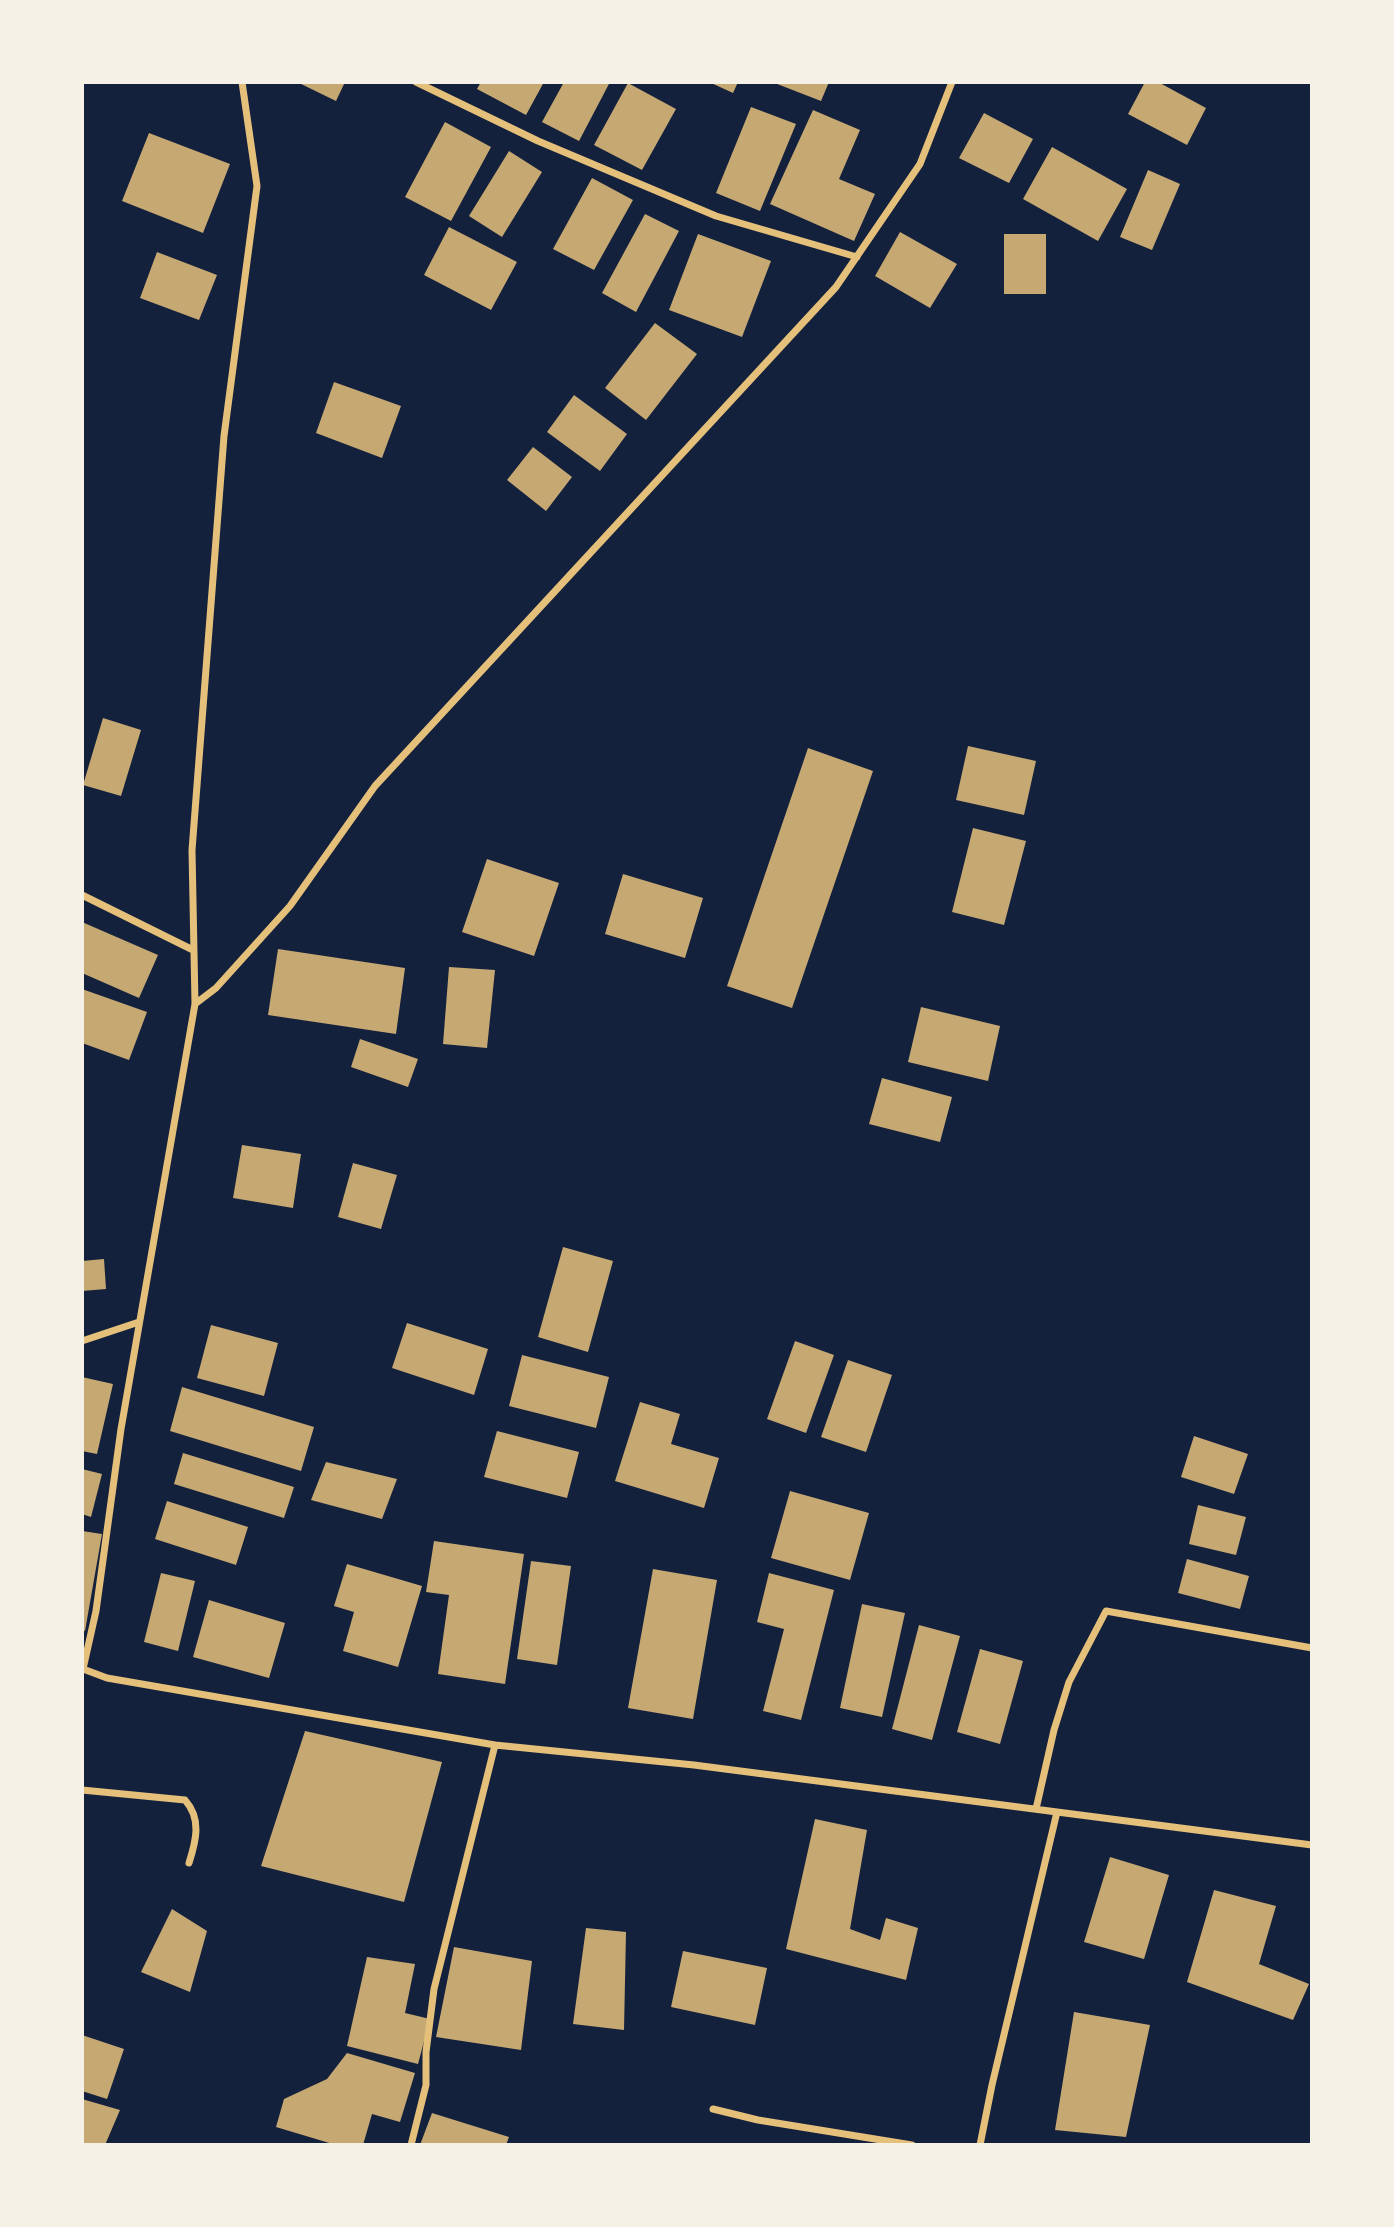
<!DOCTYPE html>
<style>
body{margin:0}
#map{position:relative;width:1394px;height:2227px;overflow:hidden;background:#14213d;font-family:Commissioner,sans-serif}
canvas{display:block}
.frame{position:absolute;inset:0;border:84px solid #f6f1e7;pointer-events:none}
</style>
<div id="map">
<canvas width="1394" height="2227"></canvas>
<div class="frame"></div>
</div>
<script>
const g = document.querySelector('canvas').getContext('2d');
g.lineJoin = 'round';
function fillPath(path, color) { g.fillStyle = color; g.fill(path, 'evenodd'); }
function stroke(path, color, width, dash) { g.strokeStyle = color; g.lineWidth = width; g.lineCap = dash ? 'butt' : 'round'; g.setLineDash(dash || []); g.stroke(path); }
fillPath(new Path2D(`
 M297,82h48l-9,19z
 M481,82h63l-18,33 -49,-26z
 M564,82h46l-31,59 -37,-19z
 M709,82h29l-5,11z
 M772,82h57l-8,19z
 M1145,82h13l48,26 -19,37 -59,-31z
 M628,83l48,26 -34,61 -48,-25z
 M751,107l45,17 -36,87 -44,-18z
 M813,110l47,20 -21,49 36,15 -21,47 -84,-37z
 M984,113l49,26 -24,44 -50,-25z
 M445,122l46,25 -40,74 -46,-24z
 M149,133l81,31 -27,69 -81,-32z
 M1052,147l75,42 -29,52 -75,-42z
 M509,151l33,21 -40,65 -33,-21z
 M1148,170l32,14 -28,66 -32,-13z
 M592,178l41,22 -39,70 -41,-21z
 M645,214l34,17 -43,81 -34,-19z
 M449,227l68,35 -26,48 -67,-35z
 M900,232l57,32 -27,44 -55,-32z
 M698,234l73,27 -29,76 -73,-27z
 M1004,234h42v60h-42z
 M157,252l60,23 -18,45 -59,-22z
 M655,323l42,31 -51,66 -41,-32z
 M334,382l67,24 -19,52 -66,-25z
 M574,395l53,39 -27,37 -53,-39z
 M533,447l39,30 -26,34 -39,-31z
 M103,718l38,12 -20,66 -38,-11z
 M968,746l68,15 -12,54 -68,-15z
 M808,748l65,23 -81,237 -65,-22z
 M973,828l53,13 -22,84 -52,-13z
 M487,859l72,24 -25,73 -72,-24z
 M623,874l80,24 -18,60 -80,-24z
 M82,922l76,33 -19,43 -57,-25z
 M278,949l127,19 -9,66 -128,-19z
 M449,967l46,3 -8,78 -44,-4z
 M82,989l65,23 -18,48 -47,-17z
 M921,1007l79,19 -12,55 -80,-19z
 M360,1039l58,20 -10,28 -57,-20z
 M882,1078l70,19 -12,45 -71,-18z
 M242,1145l59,9 -8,54 -60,-10z
 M353,1163l44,12 -16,54 -43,-12z
 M563,1247l50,14 -25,91 -50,-15z
 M104,1259l2,30 -24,2v-30z
 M407,1323l81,26 -14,46 -82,-27z
 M211,1325l67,18 -14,53 -67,-18z
 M795,1341l39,14 -28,78 -39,-14z
 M522,1355l87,22 -13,51 -87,-22z
 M848,1360l44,15 -26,77 -45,-15z
 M82,1377l31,7 -16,70 -15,-3z
 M182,1387l132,40 -13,44 -131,-40z
 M640,1402l40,12 -9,30 48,14 -15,50 -89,-27z
 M497,1431l82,21 -12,46 -83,-21z
 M1194,1436l54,18 -14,40 -53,-17z
 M183,1453l111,34 -10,31 -110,-34z
 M326,1462l71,17 -15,40 -71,-19z
 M82,1469l20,5 -11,43 -9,-3z
 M790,1491l79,22 -19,67 -79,-22z
 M167,1501l81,26 -12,38 -81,-26z
 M1198,1505l48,12 -10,38 -47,-11z
 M82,1531l20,3 -17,97 -3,-1z
 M434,1541l90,13 -19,130 -67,-10 11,-79 -23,-3z
 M1187,1559l62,17 -9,33 -62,-16z
 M531,1561l40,5 -14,99 -40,-6z
 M347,1564l75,22 -24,81 -55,-16 11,-39 -20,-6z
 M653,1569l64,11 -24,139 -65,-11z
 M161,1573l34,8 -17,70 -34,-9z
 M769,1573l65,17 -33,130 -38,-9 21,-82 -27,-7z
 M209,1600l76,23 -16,55 -76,-21z
 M862,1604l43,9 -23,104 -42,-9z
 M919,1625l41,11 -28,104 -40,-11z
 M980,1649l43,12 -23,83 -43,-12z
 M305,1731l137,31 -38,140 -143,-36z
 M815,1819l52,11 -17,99 30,11 6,-22 32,10 -12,52 -120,-31z
 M1110,1857l59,18 -25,84 -60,-17z
 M1214,1890l62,16 -17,58 50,20 -16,36 -106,-38z
 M172,1909l35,22 -17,61 -49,-20z
 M586,1928l40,4 -2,98 -51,-6z
 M454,1947l78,14 -11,89 -85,-13z
 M683,1951l84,17 -12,57 -84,-18z
 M367,1957l48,7 -10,49 25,6 -12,45 -71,-18z
 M1074,2012l76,13 -24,112 -71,-7z
 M82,2035l42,14 -17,50 -25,-8z
 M347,2053l68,20 -15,49 -28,-8 -9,31h-27l-60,-18 8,-28 43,-20z
 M82,2099l38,11 -15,35h-23z
 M432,2113l77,24 -3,8h-86z`), '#c6a872');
stroke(new Path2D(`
 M242,82l15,104 -33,250 -32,414 3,154 -74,425 -25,182 -13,58 24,9 388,67 199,20 618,80
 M416,82l122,59 178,75 141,41
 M82,895l111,55
 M195,1004l21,-16 74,-82 85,-120 461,-499 84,-123 32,-82
 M82,1341l57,-19
 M82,1790l103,10c17,19 11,41 4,63
 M1036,1809l18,-79 15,-48 37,-71 206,37
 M713,2109l45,11 154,25
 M411,2145l15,-60v-33l8,-63 61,-244
 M980,2145l12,-60 65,-273`), '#e5c07b', 7);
</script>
